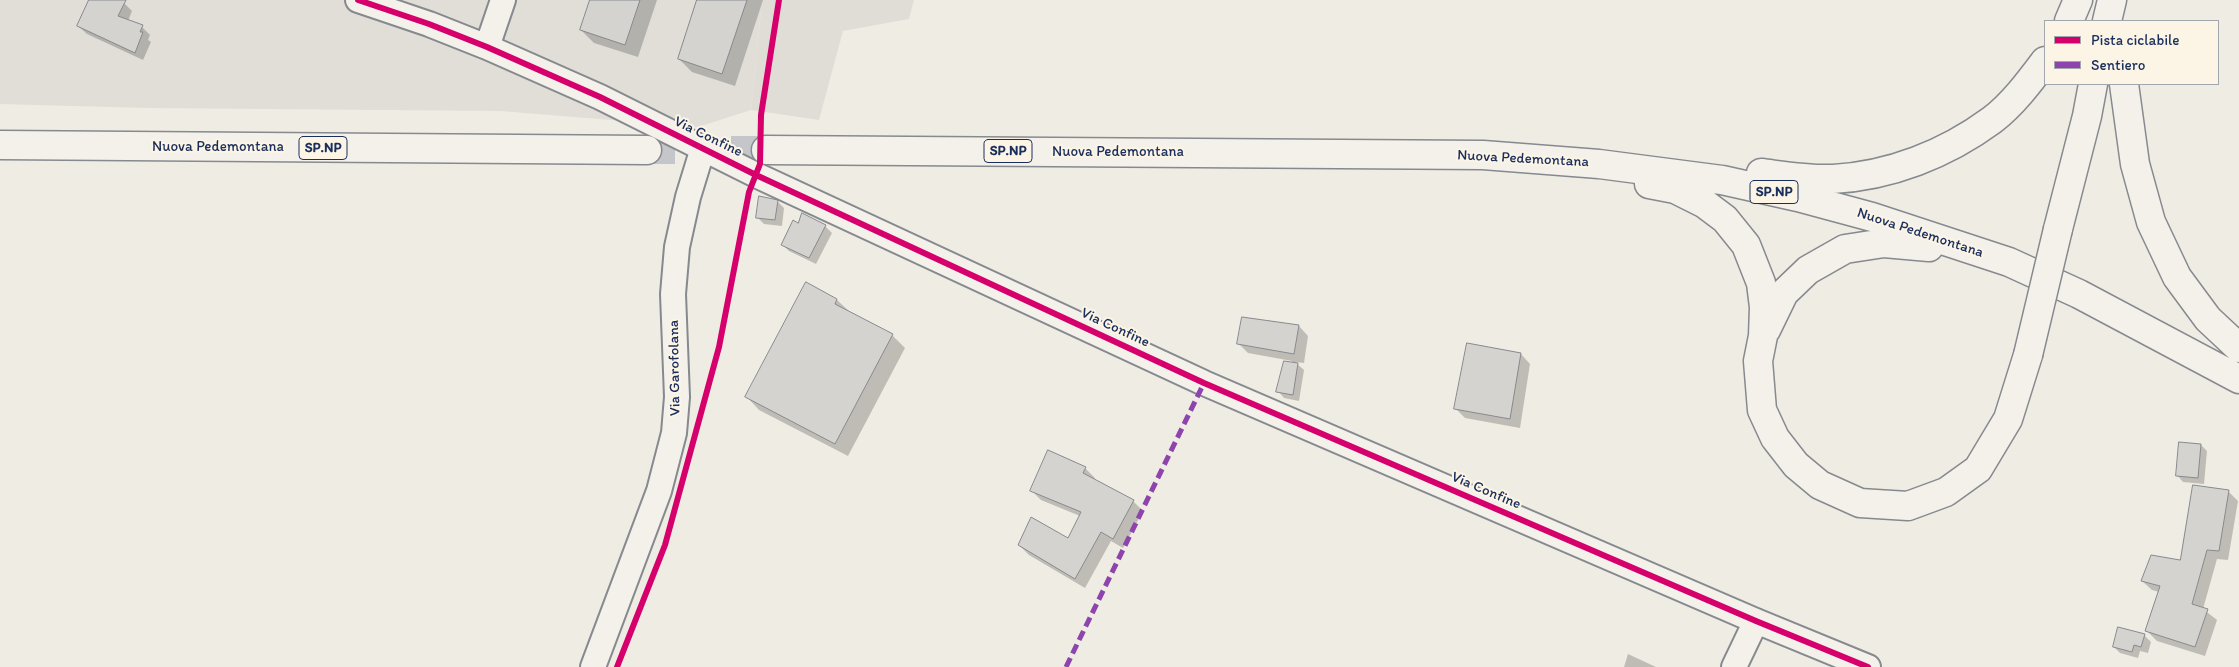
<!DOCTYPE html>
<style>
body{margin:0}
#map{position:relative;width:2239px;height:667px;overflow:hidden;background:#efece4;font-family:Itim,sans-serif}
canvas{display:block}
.legend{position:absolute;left:2044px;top:20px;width:175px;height:65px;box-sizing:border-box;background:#fcf5e5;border:1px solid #a2a6af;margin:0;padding:6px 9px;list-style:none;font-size:15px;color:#1b2f5e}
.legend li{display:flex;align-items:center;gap:10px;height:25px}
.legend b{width:25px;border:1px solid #a2a6af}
</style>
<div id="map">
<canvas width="2239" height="667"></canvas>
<ul class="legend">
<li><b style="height:6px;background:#d6006c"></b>Pista ciclabile</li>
<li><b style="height:6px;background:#8e44ad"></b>Sentiero</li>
</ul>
</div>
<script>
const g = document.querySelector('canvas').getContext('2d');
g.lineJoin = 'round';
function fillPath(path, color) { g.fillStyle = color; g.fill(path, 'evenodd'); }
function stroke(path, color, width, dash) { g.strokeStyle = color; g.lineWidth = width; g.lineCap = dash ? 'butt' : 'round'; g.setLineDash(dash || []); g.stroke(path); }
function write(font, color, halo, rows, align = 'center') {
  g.font = font + ' Itim,sans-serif'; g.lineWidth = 4; g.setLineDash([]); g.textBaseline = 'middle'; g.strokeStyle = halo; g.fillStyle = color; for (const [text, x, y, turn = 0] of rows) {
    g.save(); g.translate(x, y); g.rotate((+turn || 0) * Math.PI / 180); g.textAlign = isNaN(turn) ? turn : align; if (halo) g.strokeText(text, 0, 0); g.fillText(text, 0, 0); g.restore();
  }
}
fillPath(new Path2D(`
 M0,0h762l-11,110 -53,17 -198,-16 -352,-3 -148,-4z`), '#e0ded7');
fillPath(new Path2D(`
 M762,0h152l-5,19 -66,12 -24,89 -68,-10z`), '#e0ddd7');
fillPath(new Path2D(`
 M90,0h27l7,3 8,8 -4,10 14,6 8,8 -2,5 3,2 -8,18 -56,-26 -9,-8z
 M591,0h66l-19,57 -44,-14 -13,-13z
 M699,0h64l-28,86 -43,-14 -13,-13z
 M778,202l6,6 -2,18 -18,-2 -7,-7z
 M798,224l27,2 7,7 -16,31 -27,-13 -6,-6z
 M837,300l13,12 42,23 13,13 -57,108 -89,-46 -12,-13z
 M1299,326l9,10 -4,27 -9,-1 9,8 -5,31 -15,-3 -6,-7 14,-30 -44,-8 -10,-10z
 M1521,354l9,10 -10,64 -55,-10 -10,-10z
 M2201,445l6,6 -3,33 -21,-2 -6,-7z
 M1085,468l10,10 -1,2 39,21 10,10 -20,37 -12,-7 -26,47 -56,-33 -10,-10 49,-5 12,-24 -39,-16 -9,-9z
 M2228,491l10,10 -10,59 -11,-1 -14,50 14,11 -12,36 -48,-15 -10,-10 12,-39 -7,-2 -10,-9 39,-19z
 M2144,635l7,7 -3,11 -8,-2 -2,7 -18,-5 -6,-6z
 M1628,654l28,13h-32z`), '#0003');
const building = new Path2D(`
 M89,0h37l-8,16 25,9 -3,7h3l-8,21 -58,-27z
 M590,0h50l-15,45 -45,-15z
 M697,0h50l-25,74 -44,-15z
 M759,196l19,4 -3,20 -19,-2z
 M802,213l24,12 -17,33 -28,-13 12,-25 5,3z
 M806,282l31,17 -2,5 58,30 -58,110 -90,-47z
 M1242,317l57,8 -5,29 -57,-10z
 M1467,343l54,10 -11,66 -56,-10z
 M1284,361l14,2 -5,32 -17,-3z
 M2179,442l22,2 -3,34 -22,-2z
 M1048,450l38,17 -3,6 51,27 -21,39 -12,-7 -26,47 -57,-34 13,-28 37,21 13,-26 -51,-21z
 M2193,485l36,5 -10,61 -12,-1 -15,54 16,5 -13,38 -50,-16 15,-45 -19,-5 10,-26 29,5z
 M2118,627l27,7 -4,13 -7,-2 -2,7 -19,-5z`);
fillPath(building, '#d5d3d0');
stroke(building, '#86898e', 1);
stroke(new Path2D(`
 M647,150h119`), '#c5c6c9', 28, [28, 14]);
const minor = new Path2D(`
 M358,0l71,24 58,23 113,50 156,78 448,208 552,238 112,46
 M487,47l16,-47
 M593,667l66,-176 15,-58 3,-36 -4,-103 4,-47 11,-50 15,-49
 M1734,667l22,-46`);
const major = new Path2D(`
 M2069,21l9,-21
 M2107,21l5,-21
 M2124,84l11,80 16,58 26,55 31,42 31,29
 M0,145l647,5
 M766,150l717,5 116,9 123,16 76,17 74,20 137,45 70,32 160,85
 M1761,173c24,3 48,7 72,6 57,-3 113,-25 159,-59 21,-16 38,-39 53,-59
 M1649,184l26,5 30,15 20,15 21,26 15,38 3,24 -1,29 -5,25 4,49 13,28 21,27 24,20 40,18 48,3 38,-14 32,-23 30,-50 20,-64
 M2058,229l29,-113 6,-32
 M1766,330l18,-37 24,-23 37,-21 39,-6 45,4`);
stroke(minor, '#86898e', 28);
stroke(major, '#86898e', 31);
stroke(minor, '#f4f1eb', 24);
stroke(major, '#f4f1eb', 28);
const majorBridge = new Path2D(`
 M2028,355l30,-126`);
stroke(majorBridge, '#86898e', 31, []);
stroke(majorBridge, '#f4f1eb', 28);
stroke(new Path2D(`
 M1066,667l138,-284`), '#8e44ad', 5, [10, 5]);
stroke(new Path2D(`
 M358,0l71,24 58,23 113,50 156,78 448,208 552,238 112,46
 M617,667l48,-122 54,-198 30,-155 11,-28 1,-49 18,-115`), '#d6006c', 6);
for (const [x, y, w] of [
 [323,148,48],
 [1008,151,48],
 [1774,192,48]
]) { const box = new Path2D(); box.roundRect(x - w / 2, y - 11.5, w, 23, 4); g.fillStyle = '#fcf5e5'; g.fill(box); stroke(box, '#1b2f5e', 1); }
write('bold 14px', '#1b2f5e', null, [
 ["SP.NP",323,148],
 ["SP.NP",1008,151],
 ["SP.NP",1774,192]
]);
write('15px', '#1b2f5e', '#fcf5e5', [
 ["Via Confine",708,137,26],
 ["Nuova Pedemontana",218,147],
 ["Nuova Pedemontana",1118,152],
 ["Nuova Pedemontana",1523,159,3],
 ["Nuova Pedemontana",1920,233,18],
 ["Via Confine",1115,328,25],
 ["Via Garofolana",675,368,-91],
 ["Via Confine",1486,491,23]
]);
</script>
